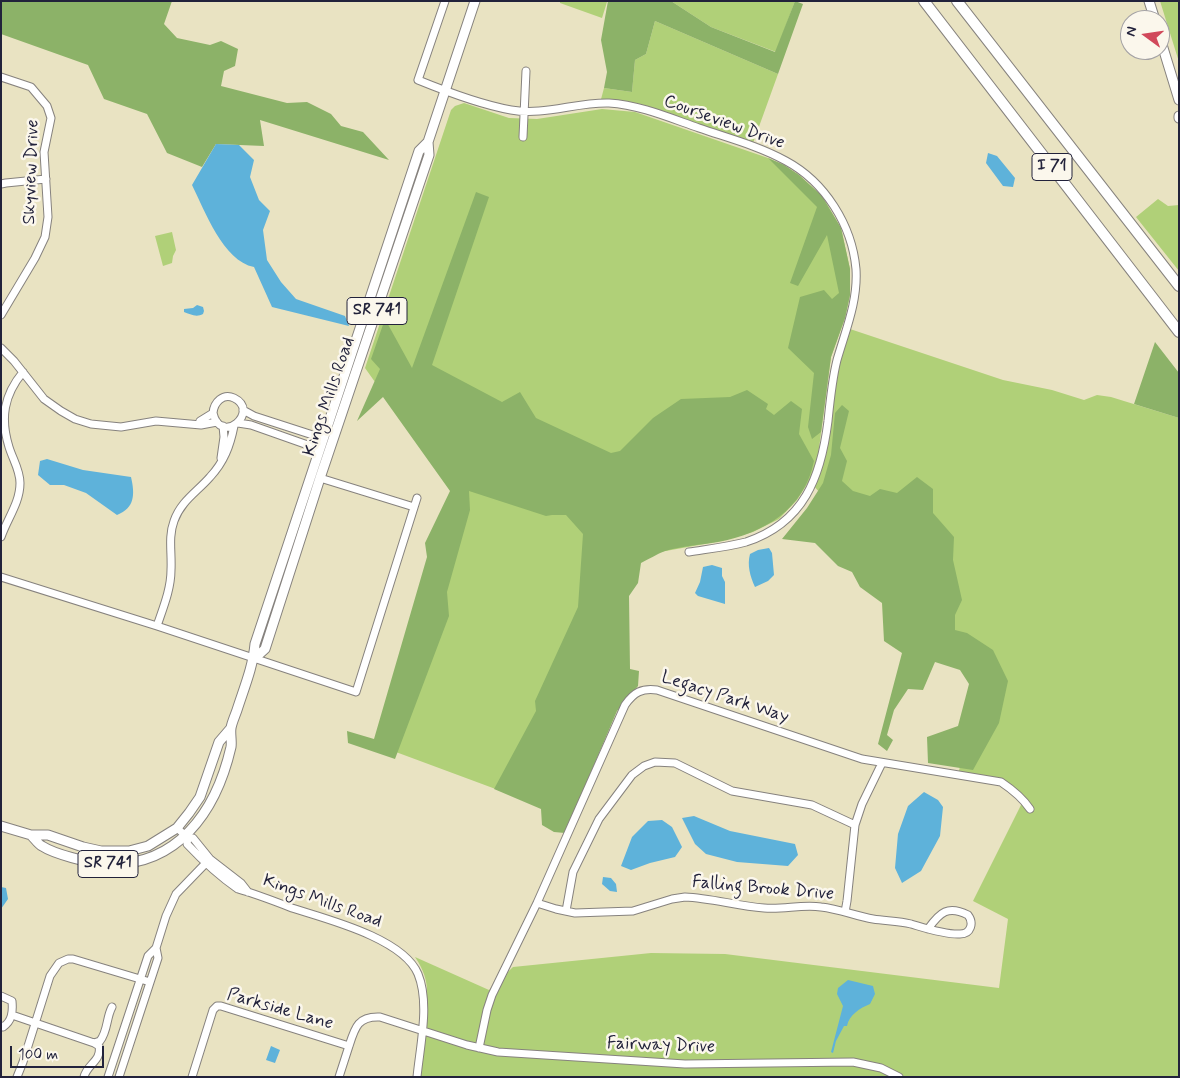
<!DOCTYPE html>
<style>
body{margin:0}
#map{position:relative;width:1180px;height:1078px;overflow:hidden;background:#e9e3c2;font-family:Mynerve,sans-serif}
canvas{display:block}
.frame{position:absolute;inset:0;border:2px solid #22223b;pointer-events:none}
.north{position:absolute;left:1120px;top:10px;width:50px;height:50px;box-sizing:border-box;background:#fbf7ec;border:1px solid #a4a2a5;border-radius:50%;rotate:284deg;font-size:14px;font-weight:700;line-height:20px;text-align:center;color:#22223b}
.north::after{content:'';display:block;margin:auto;width:18px;height:22px;background:#d1495b;clip-path:polygon(50% 0,100% 100%,50% 72%,0 100%)}
.scale{position:absolute;left:10px;top:1046px;width:94px;height:22px;box-sizing:border-box;border:2px solid #22223b;border-top:0;padding-left:6px;font-size:15px;line-height:18px;white-space:nowrap;color:#22223b;-webkit-text-stroke:4px #fbf7ec;paint-order:stroke}
</style>
<div id="map">
<canvas width="1180" height="1078"></canvas>
<div class="frame"></div>
<div class="north">N</div>
<div class="scale">100 m</div>
</div>
<script>
const g = document.querySelector('canvas').getContext('2d');
g.lineJoin = 'round';
function fillPath(path, color) { g.fillStyle = color; g.fill(path, 'evenodd'); }
function stroke(path, color, width, dash) { g.strokeStyle = color; g.lineWidth = width; g.lineCap = dash ? 'butt' : 'round'; g.setLineDash(dash || []); g.stroke(path); }
function write(font, color, halo, rows, align = 'center') {
  g.font = font + ' Mynerve,sans-serif'; g.lineWidth = 5; g.setLineDash([]); g.textBaseline = 'middle'; g.strokeStyle = halo; g.fillStyle = color; for (const [text, x, y, turn = 0] of rows) {
    g.save(); g.translate(x, y); g.rotate((+turn || 0) * Math.PI / 180); g.textAlign = isNaN(turn) ? turn : align; if (halo) g.strokeText(text, 0, 0); g.fillText(text, 0, 0); g.restore();
  }
}
fillPath(new Path2D(`
 M560,1h45l2,1 -5,16 -42,-15z
 M671,1h124l-19,51 -65,-25z
 M1160,1h19v61z
 M655,21l123,53 -26,72 -92,-31 -60,-12 4,-15 28,4 3,-32 11,-6z
 M464,103l45,15 28,1 65,-10 33,3 133,46 16,7 15,10 23,21 19,32 9,41v26l-5,23 -14,39 -13,99 -7,22 -14,22 -18,19 -26,13 -32,9 -94,17 -56,259 -194,-72 75,-255 -87,-122 86,-258 4,-4z
 M1158,199l10,7 11,-1v66l-43,-54z
 M172,232l4,18 -3,6 -1,7 -9,3 -8,-30z
 M847,328l156,52 49,10 32,10 13,-5 14,2 68,21v659h-762c1,-16 2,-32 5,-48 5,-28 11,-46 -7,-72l74,33 24,-23 138,-14 74,1 274,34 9,-69 -35,-18 51,-102 -23,-17 -43,-8 26,-93 -171,-196 5,-13 14,-88z`), '#b0d078');
fillPath(new Path2D(`
 M1,1h171l-8,23 13,14 33,7 11,-4 17,8 -3,17 -11,5 -3,15 66,17 20,-1 24,12 10,12 22,6 26,28 -129,-40 4,26 -48,-2 -14,23 -35,-14 -20,-39 -43,-15 -16,-34 -87,-31z
 M608,1h63l40,26 64,25 20,-51 8,3 -25,70 -123,-53 -9,33 -11,6 -3,32 -28,-4 3,-16 -6,-32z
 M768,158l16,7 15,10 23,21 19,32 9,41v26l-5,23 -14,39 -10,75 -9,7 -4,-12 6,-54 -26,-25 12,-51 24,-7 8,9 7,-6 -12,-58 -29,51 -8,-3 27,-76z
 M476,192l13,5 -57,168 70,37 18,-10 16,26 75,35 9,-2 33,-33 28,-19 49,-2 17,-7 21,14 -2,5 8,6 17,-14 11,8 -3,25 15,27c-10,49 -50,72 -96,81 -17,3 -36,4 -53,9 -8,3 -16,8 -24,12l-3,20 -9,13 1,73 9,2 -1,15 -21,25 -52,122 -11,-1 -12,-7 -1,-16 -47,-20 42,-78 -1,-10 43,-94 5,-73 -17,-19h-14l-6,1 -77,-25 1,19 -23,82 2,24 -54,143 -47,-16 -1,-12 27,8 53,-182 -2,-14 25,-52 -67,-94 -26,24 23,-52 -9,-10 14,-40 27,49z
 M1155,342l24,31v45l-45,-14z
 M842,405l7,6 -9,37 7,13 -5,20 11,10 17,5 10,-7 17,4 20,-16 16,12v24l21,24 -1,23 9,40 -7,15v15l12,3 26,17 15,31 -9,42 -26,47 -45,-7 -1,-26 31,-11 11,-42 -9,-14 -25,-8 -12,28 -15,-1 -14,21 -7,25 6,5 -6,11 -9,-7 24,-91 -18,-12 -2,-38 -22,-16 -8,-15 -14,-6 -23,-23 -33,-4 25,-31 16,-25 8,-28 4,-42z`), '#8cb268');
fillPath(new Path2D(`
 M216,144l23,1 15,15 -4,17 9,23 11,11 -7,19 4,30 14,22 15,17 49,17 4,10 -77,-19 -18,-40c-31,-6 -49,-56 -62,-82z
 M988,153l9,3 18,22 -2,9 -10,-1 -17,-23z
 M197,305l6,2 1,4 -1,3c-7,4 -13,0 -19,-2v-3l9,-1z
 M47,459l36,11 48,7c4,17 4,31 -14,38l-31,-22 -22,-8h-14l-12,-10 2,-14z
 M769,548l3,5 2,22 -6,6 -13,6c-5,-11 -8,-22 -5,-33l8,-4z
 M712,565l10,3v8l3,6v22l-27,-8 -3,-3 5,-11 3,-15z
 M924,792l14,8 5,7 -3,29 -19,35 -19,12 -7,-15 3,-34 10,-28z
 M694,816l36,15 65,13 3,11 -10,11 -51,-4 -31,-8 -11,-10 -13,-26z
 M662,820l10,7 10,20 -7,10 -25,6 -19,7 -10,-4 11,-29 16,-16z
 M603,877l8,1 5,6 1,8 -7,-1 -8,-7z
 M1,887l5,1 2,11 -7,10z
 M848,980l25,6 2,8 -5,10c-10,4 -21,11 -23,22h-3l-8,15 -3,12 -2,-1 12,-46 -6,-12 1,-6z
 M271,1046l9,4 -5,13 -9,-3z`), '#5eb2da');
const minor = new Path2D(`
 M445,1l-27,79c27,11 65,25 93,30 33,6 65,-8 98,-7 31,2 61,15 90,25 29,10 60,18 87,33 39,21 66,64 70,108 2,32 -10,60 -19,91 -5,20 -7,41 -9,61 -7,56 -24,102 -82,121 -19,5 -38,7 -57,10
 M1,77l30,10 16,19 4,12 -7,34 4,65 -3,20 -10,21 -34,57
 M523,137l3,-66
 M1,184l5,-1 40,-4
 M1,348l13,13 30,38 17,12 14,8 16,5 30,3 35,-6 45,4 16,-3
 M243,410l11,6 68,22
 M200,421l13,-8c1,-11 10,-20 21,-15 27,13 -13,49 -21,15
 M238,423l13,2 68,24
 M221,458l3,-21 -1,-11
 M320,478l94,29
 M1,537c6,-18 19,-34 19,-54 0,-13 -7,-23 -11,-36 -9,-29 -5,-52 14,-75
 M1,577l156,49 199,66 61,-194
 M157,626c6,-18 14,-37 14,-56 1,-17 -3,-33 3,-49 7,-20 23,-29 36,-44 14,-15 20,-31 24,-51
 M177,828l11,10h5l17,21 31,24 7,9
 M188,838l-1,6c16,17 32,32 51,45 18,5 36,12 54,19 34,11 111,30 126,66 12,29 2,72 -1,103
 M537,903l19,6 19,4 58,-2 39,-12 13,-2c26,1 52,9 79,11 19,2 38,-4 57,-1 18,2 35,9 52,12 13,2 26,2 38,5 14,4 35,11 49,10 11,0 14,-11 8,-19 -20,-10 -28,-3 -40,14
 M566,911l7,-39 26,-53 33,-44 12,-9 11,-4 20,1 57,28 80,14 43,20
 M845,912l2,-11 8,-76 7,-21 20,-41
 M1,996l11,5c1,11 0,20 -9,26l-2,-1
 M12,1015l82,28 6,-2c8,-10 6,-23 12,-34
 M349,1046c6,-19 9,-30 31,-29l87,28 31,7 187,12 168,-2 28,6 18,9
 M479,1048l8,-38 5,-15 45,-92 88,-198c9,-13 17,-17 32,-15l205,69 139,23c12,8 21,15 29,27
 M17,1077l6,-15 27,-86 9,-13 9,-4h5l77,23
 M84,1077c3,-13 18,-16 15,-31l-5,-3
 M108,1077l40,-121 8,-8 10,-32 10,-22 29,-30
 M119,1077l39,-119 -2,-10
 M192,1077l21,-67 4,-4h4l128,40 -10,31`);
const major = new Path2D(`
 M1149,1l6,19
 M1160,38l19,62
 M1179,116v2
 M254,659l11,-10 55,-171 109,-323 -1,-13 47,-141
 M1,826l30,9h17l35,12 18,4h28l19,-5 29,-18 12,-15 11,-16 19,-55 12,-14
 M31,835c4,4 7,9 11,11 12,8 47,17 62,18 73,4 112,-52 127,-117 1,-6 -1,-13 0,-19 1,-6 4,-12 6,-18 7,-22 16,-43 18,-66l164,-493 9,-9`);
const highway = new Path2D(`
 M924,1l255,331
 M957,1l222,285`);
stroke(minor, '#86827e', 9);
stroke(major, '#86827e', 11);
stroke(highway, '#86827e', 12);
stroke(minor, '#fff', 7);
stroke(major, '#fff', 9);
stroke(highway, '#fff', 10);
for (const [x, y, w] of [
 [1052,167,40],
 [377,311,60],
 [108,864,60]
]) { const box = new Path2D(); box.roundRect(x - w / 2, y - 13.5, w, 27, 4); g.fillStyle = '#fbf7ec'; g.fill(box); stroke(box, '#22223b', 1); }
write('bold 16px', '#22223b', null, [
 ["I 71",1052,167],
 ["SR 741",377,311],
 ["SR 741",108,864]
]);
write('18px', '#22223b', '#fbf7ec', [
 ["Courseview Drive",724,123,20],
 ["Skyview Drive",32,172,-88],
 ["Kings Mills Road",330,397,-71],
 ["Legacy Park Way",725,698,18],
 ["Falling Brook Drive",763,889,5],
 ["Kings Mills Road",322,902,20],
 ["Parkside Lane",280,1010,16],
 ["Fairway Drive",661,1046,2]
]);
</script>
